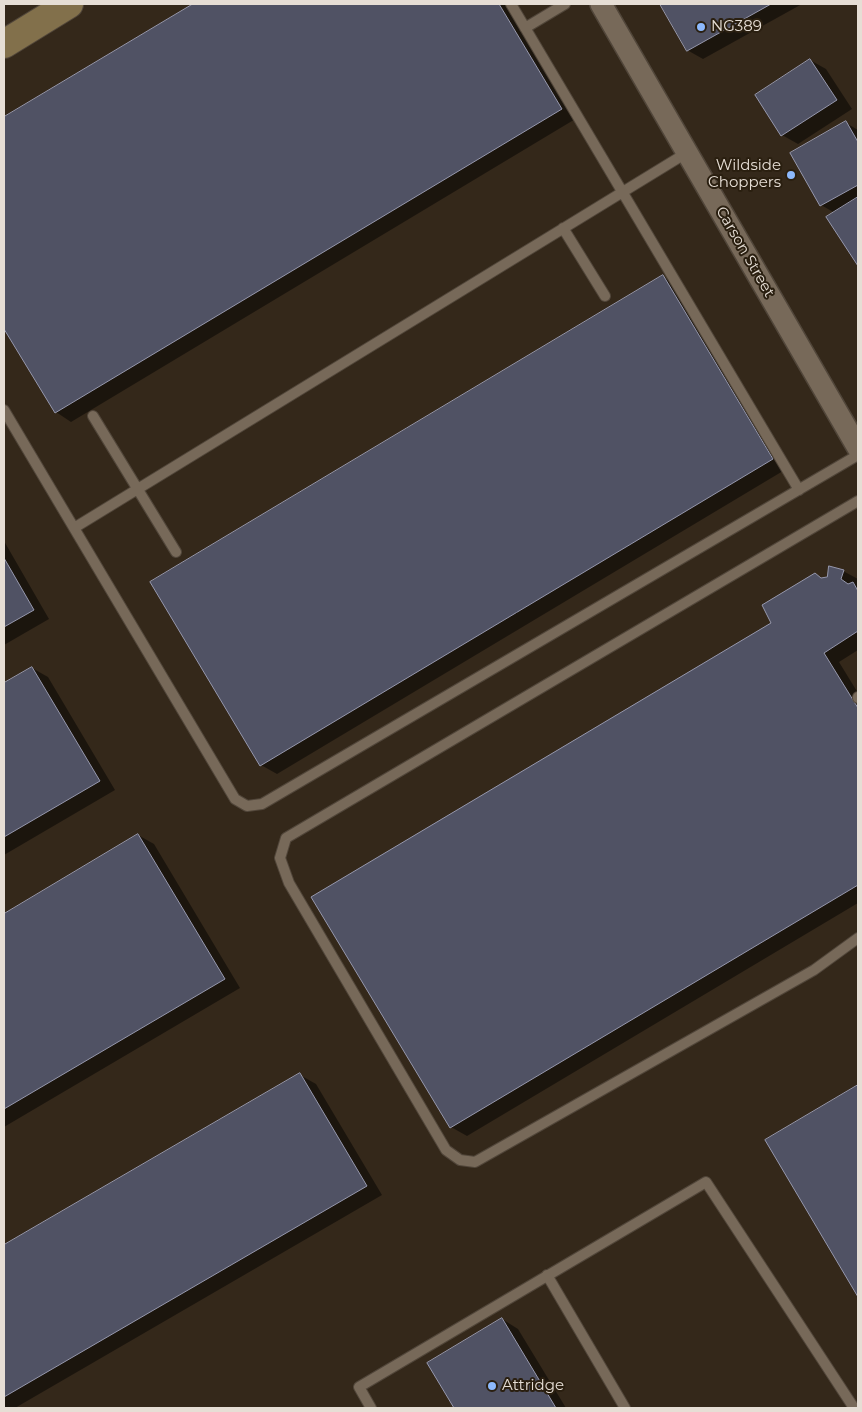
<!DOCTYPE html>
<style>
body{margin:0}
#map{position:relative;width:862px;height:1412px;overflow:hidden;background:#34281a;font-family:Montserrat,sans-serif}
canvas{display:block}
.frame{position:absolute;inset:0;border:5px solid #e6ded5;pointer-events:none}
</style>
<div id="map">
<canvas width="862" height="1412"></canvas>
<div class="frame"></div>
</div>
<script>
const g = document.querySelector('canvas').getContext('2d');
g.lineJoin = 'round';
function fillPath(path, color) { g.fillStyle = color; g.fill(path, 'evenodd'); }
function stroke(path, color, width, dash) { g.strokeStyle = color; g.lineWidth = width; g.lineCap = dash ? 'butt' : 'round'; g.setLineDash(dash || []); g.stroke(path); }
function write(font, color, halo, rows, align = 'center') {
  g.font = font + ' Montserrat,sans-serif'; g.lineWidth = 4; g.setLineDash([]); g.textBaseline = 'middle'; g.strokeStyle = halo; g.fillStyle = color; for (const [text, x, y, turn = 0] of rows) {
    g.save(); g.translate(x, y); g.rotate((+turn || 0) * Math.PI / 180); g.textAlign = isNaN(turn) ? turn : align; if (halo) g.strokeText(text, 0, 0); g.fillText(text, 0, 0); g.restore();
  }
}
fillPath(new Path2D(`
 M195,4h313l69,114 -506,304 -15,-10 -52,-86v-207z
 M662,4h140l-99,55 -16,-9z
 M810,60l16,9 26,40 -54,35 -16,-9z
 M846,123l12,7v134l-30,-47 7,-4 -14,-8z
 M663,277l15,9 110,182 -511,306 -16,-9z
 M4,541l45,78 -45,26z
 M843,571l15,8v71l-19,12 19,31v210l-391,233 -16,-9 322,-503 42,-50 6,4h7z
 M32,668l16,9 67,113 -111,65v-170z
 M138,835l16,9 86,144 -236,139v-212z
 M300,1075l16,9 66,111 -367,213h-11v-161z
 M858,1087v207l-91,-154z
 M502,1319l16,10 48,79h-110l-27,-45z`), '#0007');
const building = new Path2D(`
 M193,4h306l63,105 -507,304 -51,-84v-212z
 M660,4h111l-84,47z
 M810,59l27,41 -56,36 -26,-41z
 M846,121l12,21v43l-38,21 -30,-53z
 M858,197v69l-32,-49z
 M663,275l110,184 -513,307 -110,-184z
 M4,558l30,52 -30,17z
 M829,566l15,4 -3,9 7,5 5,-2 5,9v40l-34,22 34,55v177l-408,243 -139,-231 460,-274 -9,-18 53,-32 6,5 6,-1z
 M32,667l68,114 -96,56v-154z
 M138,834l87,145 -221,130v-195z
 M300,1073l67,113 -363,211v-152z
 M858,1085v212l-93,-157z
 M502,1318l54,90h-102l-27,-45z`);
fillPath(building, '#505264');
stroke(building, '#9698ad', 1);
const lane = new Path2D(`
 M511,4l288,486
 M525,28l40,-24
 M563,228l42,68
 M4,410l70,118 614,-376
 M93,416l83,136
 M858,501l-572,337 -6,20 9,25 157,267 14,10 15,2 339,-192 44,-32
 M74,528l161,271 12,7 15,-2 596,-349
 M858,697v1
 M547,1275l78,133
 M371,1408l-12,-21 347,-205 148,226`);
const street = new Path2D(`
 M601,4l257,444`);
const secondary = new Path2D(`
 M4,44l65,-40`);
stroke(lane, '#51463a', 12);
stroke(street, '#51463a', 24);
stroke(secondary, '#51463a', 30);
stroke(lane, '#776959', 10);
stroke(street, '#776959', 21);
stroke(secondary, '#82704b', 28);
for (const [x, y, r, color] of [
 [701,27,5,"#8db9fc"],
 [791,175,5,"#8db9fc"],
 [492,1386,5,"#8db9fc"]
]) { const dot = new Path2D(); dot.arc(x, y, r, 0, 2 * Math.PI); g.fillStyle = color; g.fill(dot); stroke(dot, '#2a1f10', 2); }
write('15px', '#e6ded5', '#2a1f10', [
 ["NG389",711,27],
 ["Wildside",781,166,"right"],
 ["Choppers",781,183,"right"],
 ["Attridge",502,1386]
], 'left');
write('15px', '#e6ded5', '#2a1f10', [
 ["Carson Street",745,252,60]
]);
</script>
